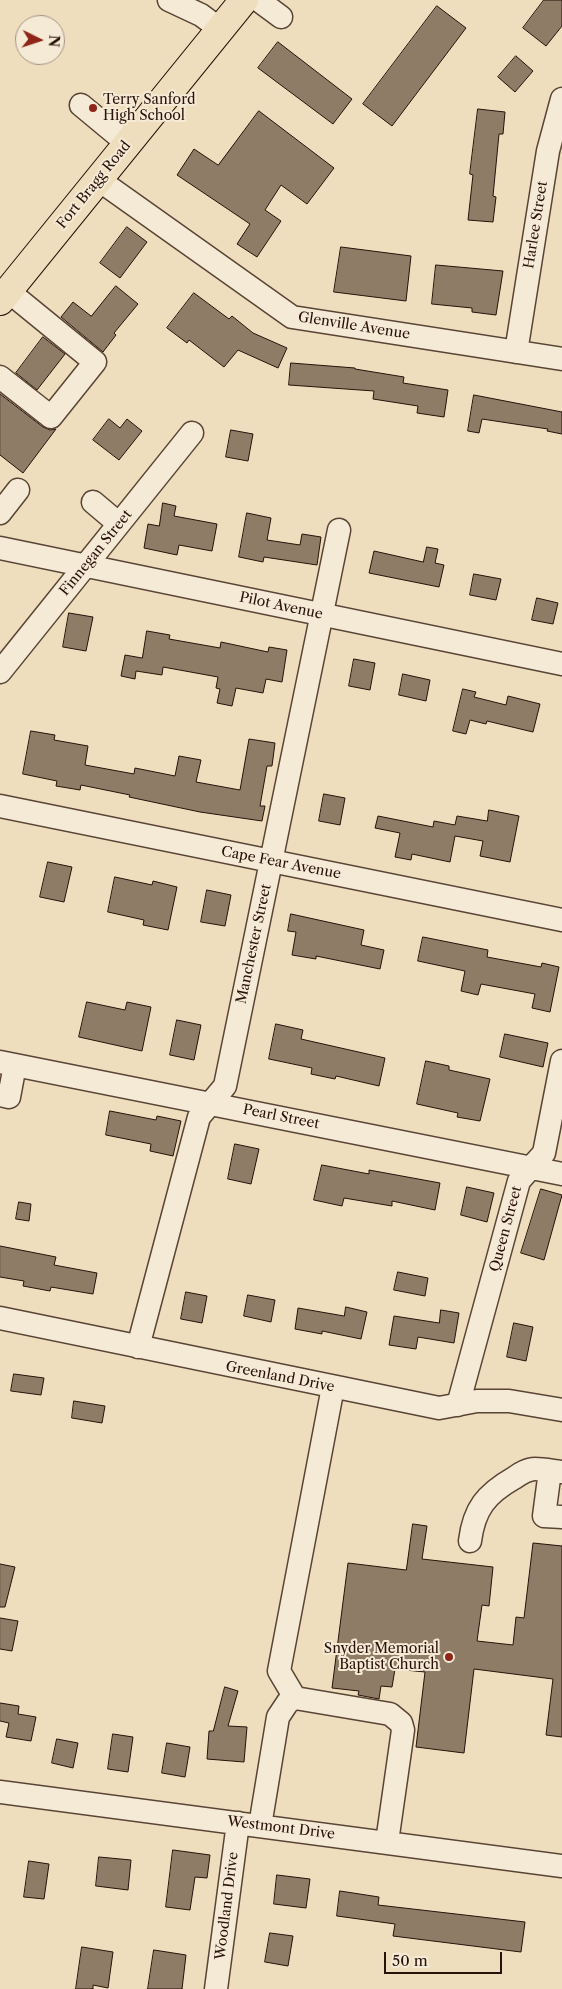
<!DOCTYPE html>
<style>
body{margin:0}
#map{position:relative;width:562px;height:1989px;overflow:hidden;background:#efdebe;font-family:"Libre Caslon Text",serif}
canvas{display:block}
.north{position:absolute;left:15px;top:15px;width:50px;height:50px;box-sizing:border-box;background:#f5ead5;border:1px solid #a39383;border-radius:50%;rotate:94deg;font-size:14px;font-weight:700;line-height:20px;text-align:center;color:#271109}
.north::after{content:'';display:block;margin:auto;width:18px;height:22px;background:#8f2418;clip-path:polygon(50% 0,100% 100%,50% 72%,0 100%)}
.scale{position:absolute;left:384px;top:1952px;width:118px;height:22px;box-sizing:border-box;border:2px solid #271109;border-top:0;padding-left:6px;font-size:15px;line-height:18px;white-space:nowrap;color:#271109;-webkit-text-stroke:4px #f5ead5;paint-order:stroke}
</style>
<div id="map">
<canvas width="562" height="1989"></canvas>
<div class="north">N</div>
<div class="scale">50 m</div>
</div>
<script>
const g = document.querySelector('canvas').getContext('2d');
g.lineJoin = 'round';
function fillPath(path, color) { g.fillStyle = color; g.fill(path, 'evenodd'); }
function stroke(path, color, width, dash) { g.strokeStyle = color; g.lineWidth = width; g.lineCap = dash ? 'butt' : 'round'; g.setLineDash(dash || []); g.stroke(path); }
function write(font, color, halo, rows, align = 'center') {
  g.font = font + ' "Libre Caslon Text",serif'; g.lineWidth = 4; g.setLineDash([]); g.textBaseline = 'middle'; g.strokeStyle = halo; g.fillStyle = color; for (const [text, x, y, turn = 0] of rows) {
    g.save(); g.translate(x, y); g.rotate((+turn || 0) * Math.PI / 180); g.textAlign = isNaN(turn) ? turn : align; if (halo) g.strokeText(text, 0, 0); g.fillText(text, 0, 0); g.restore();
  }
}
const building = new Path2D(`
 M544,0h18v26l-16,20 -23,-18z
 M437,6l29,22 -74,98 -29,-22z
 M278,42l74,57 -19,25 -75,-56z
 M516,56l17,15 -18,21 -17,-15z
 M478,109l27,3 -2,22h-4l-6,62 3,1 -3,25 -25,-2 5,-45 -3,-1z
 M259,111l75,57 -27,36 -26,-19 -16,25 16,11 -24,36 -20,-13 13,-20 -73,-49 17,-26 24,16z
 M127,227l20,15 -27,36 -20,-15z
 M341,247l70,9 -5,45 -72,-9z
 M436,265l67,6 -7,44 -24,-3v-4l-40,-4z
 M116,286l22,18 -24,29 2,2 -13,17 -42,-35 12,-15 18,14z
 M194,293l35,26 3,-3 21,17 34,15 -9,20 -40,-18 -14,17 -35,-27 -2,3 -20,-15z
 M43,337l22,17 -28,36 -21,-17z
 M291,363l64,5v1l49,8 -1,6 45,7 -4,27 -27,-4 1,-7 -45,-7 1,-8 -85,-6z
 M0,394l43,33 7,3 6,-1 -33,44 -23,-18z
 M474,395l88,17v22l-15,-3 1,-2 -66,-10 -3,14 -11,-2z
 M109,419l11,9 7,-9 15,12 -23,29 -26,-20z
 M231,430l22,4 -5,27 -22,-4z
 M163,503l13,3 -2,10 43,8 -5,27 -33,-6 -2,10 -33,-7 4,-24 11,2z
 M247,513l24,5 -4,22 33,5 2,-11 19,3 -4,28 -53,-8 -1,5 -24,-5z
 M427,547l11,2 -3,14 9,2 -5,22 -70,-14 5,-22 49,11z
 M474,574l27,5 -5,21 -26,-5z
 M537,598l21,5 -5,21 -21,-4z
 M69,613l24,4 -7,34 -23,-4z
 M147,631l23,4 -1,4 51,9 1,-6 47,10 1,-5 18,3 -5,32 -16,-3 -3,14 -27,-5 -4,18 -15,-3 3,-14 -4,-1 2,-11 -55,-10 -1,8 -26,-4 -1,8 -14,-3 4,-21 17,3z
 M354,659l21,4 -5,27 -21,-4z
 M403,674l27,6 -4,21 -27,-6z
 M463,689l13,3 -2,5 32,8 2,-9 32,8 -7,28 -46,-11 -1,3 -16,-4 -4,14 -13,-3z
 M31,731l24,4 -1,5 34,6 -3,19 49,9 1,-6 40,8 4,-20 22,4 -5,22 44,8 9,-51 26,4 -3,23h-5l-7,40h5l-3,15 -62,-9 -71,-15 1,-2 -49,-10 -1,5 -24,-4 1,-5 -34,-7z
 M324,794l21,4 -5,27 -21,-4z
 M489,810l30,6 -9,46 -30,-6 3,-15 -28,-5 -5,26 -38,-8 -1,6 -16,-3 5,-24 -25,-5 3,-12 55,11 1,-6 21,4 2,-9 30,5z
 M48,862l24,5 -8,35 -24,-5z
 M115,877l37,8 1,-4 24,6 -9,43 -25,-5 1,-5 -36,-8z
 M207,890l24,5 -6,31 -24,-4z
 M291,914l73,16 -3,15 23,5 -4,19 -64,-13v3l-24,-4 4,-23 -8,-1z
 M423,937l65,13 -1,7 54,10 1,-4 17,4 -9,45 -18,-4 3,-14 -54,-10 -3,11 -17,-4 4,-20 -47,-10z
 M87,1002l38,8 2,-8 24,5 -9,44 -63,-14z
 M177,1020l24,5 -7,35 -24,-5z
 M276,1024l27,6 -2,9 84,19 -6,28 -43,-10 -1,3 -24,-5 1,-6 -43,-9z
 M505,1034l43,9 -5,24 -43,-10z
 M426,1061l23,5v4l41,9 -10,42 -23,-4 1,-4 -41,-9z
 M110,1111l46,9 1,-4 24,5 -8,35 -23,-5 1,-7 -45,-9z
 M235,1144l24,5 -8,35 -23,-5z
 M322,1165l47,9v-4l71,13 -5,27 -43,-9v5l-48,-8 -2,8 -28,-6z
 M467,1187l27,6 -7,29 -26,-7z
 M541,1189l21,6 -18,65 -23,-7z
 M19,1202l12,2 -2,17 -13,-2z
 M0,1246l56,11 -2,8 43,8 -4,21 -42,-7 -1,4 -27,-5 1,-5 -24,-4z
 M398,1272l30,6 -3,18 -31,-6z
 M186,1292l21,4 -5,27 -21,-4z
 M248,1295l27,5 -4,22 -27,-6z
 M346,1307l21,5 -6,27 -39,-8v3l-27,-5 3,-21 46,8z
 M441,1310l18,3 -5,30 -36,-6 -2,12 -27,-4 5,-29 45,7z
 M514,1323l19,4 -7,34 -19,-4z
 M14,1374l30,4 -3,17 -30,-4z
 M74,1401l31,5 -3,17 -30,-5z
 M413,1524l14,2 -5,33 71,8 -4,39 -7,-1 -5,36 36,4 3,-28 8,1 9,-75 29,3v191l-16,-2 7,-56 -79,-10 -10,84 -48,-6 9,-75 -30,-3 -3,18 -11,-1 -2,13 -21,-4 1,-4 -27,-3 16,-125 58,7z
 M0,1564l15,3 -10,40h-5z
 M0,1618l18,3 -6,30 -12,-2z
 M225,1687l13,4 -10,35 19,1 -3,35 -37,-3 2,-28h4z
 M0,1703l19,3 -1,8 18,3 -5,24 -25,-4 3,-14 -9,-2z
 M113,1734l20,3 -5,35 -20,-3z
 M57,1739l21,4 -5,25 -21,-5z
 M167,1743l23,4 -5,30 -23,-4z
 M173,1850l37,5 -3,23 -12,-1 -5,33 -24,-3z
 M99,1857l32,3 -3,30 -32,-4z
 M29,1861l20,3 -5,35 -20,-2z
 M277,1875l33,4 -4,29 -32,-4z
 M340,1891l39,6 -1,8 147,17 -4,30 -128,-16 2,-12 -58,-8z
 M270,1933l23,3 -5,30 -23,-4z
 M82,1947l31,5 -5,36 -15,-3v4h-17z
 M154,1950l32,5 -4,34h-34z`);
fillPath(building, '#8f7c67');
stroke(building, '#271109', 1);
const minor = new Path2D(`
 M169,0l32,15 19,14
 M258,0l23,17
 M81,105l47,39
 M99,180l193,137 270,42
 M516,352l32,-201 14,-52
 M0,377l51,40 44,-55 -87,-71
 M93,502l26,22
 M0,513l18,-23
 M0,548l562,116
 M0,672l192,-239
 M0,806l562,114
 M0,1062l562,112
 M0,1095l9,2 6,-32
 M0,1318l439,90 38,-7h32l53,9
 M138,1347l61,-230 26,-31 114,-556
 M458,1405l61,-224 25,-28 18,-92
 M550,1471l-6,45 18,1
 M470,1541c4,-32 16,-47 44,-63 6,-4 13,-9 21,-9 9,0 18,2 27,3
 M295,1698l-16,-27 54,-284
 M0,1792l562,74
 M260,1826l18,-109 10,-15 7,-4 95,16 11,9 2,7 -16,112
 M216,1989l22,-166`);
const major = new Path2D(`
 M0,301l244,-301`);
stroke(minor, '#594436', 25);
stroke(major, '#271109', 30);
stroke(minor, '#f5ead5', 22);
stroke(major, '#efdebe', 28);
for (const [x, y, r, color] of [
 [93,108,5,"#8f2418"],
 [449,1657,5,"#8f2418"]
]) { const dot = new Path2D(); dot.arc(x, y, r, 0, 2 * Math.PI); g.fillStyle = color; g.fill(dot); stroke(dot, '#f5ead5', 2); }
write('14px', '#271109', '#f5ead5', [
 ["Terry Sanford",103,100],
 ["High School",103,116],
 ["Snyder Memorial",439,1649,"right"],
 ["Baptist Church",439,1665,"right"]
], 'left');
write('14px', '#271109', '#f5ead5', [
 ["Fort Bragg Road",94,185,-51],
 ["Harlee Street",536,225,-81],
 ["Glenville Avenue",354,326,9],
 ["Finnegan Street",96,553,-51],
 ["Pilot Avenue",281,606,12],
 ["Cape Fear Avenue",281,863,11],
 ["Manchester Street",254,944,-78],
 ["Pearl Street",281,1117,11],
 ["Queen Street",506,1229,-75],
 ["Greenland Drive",280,1377,11],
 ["Westmont Drive",281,1828,7],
 ["Woodland Drive",227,1906,-83]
]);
</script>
